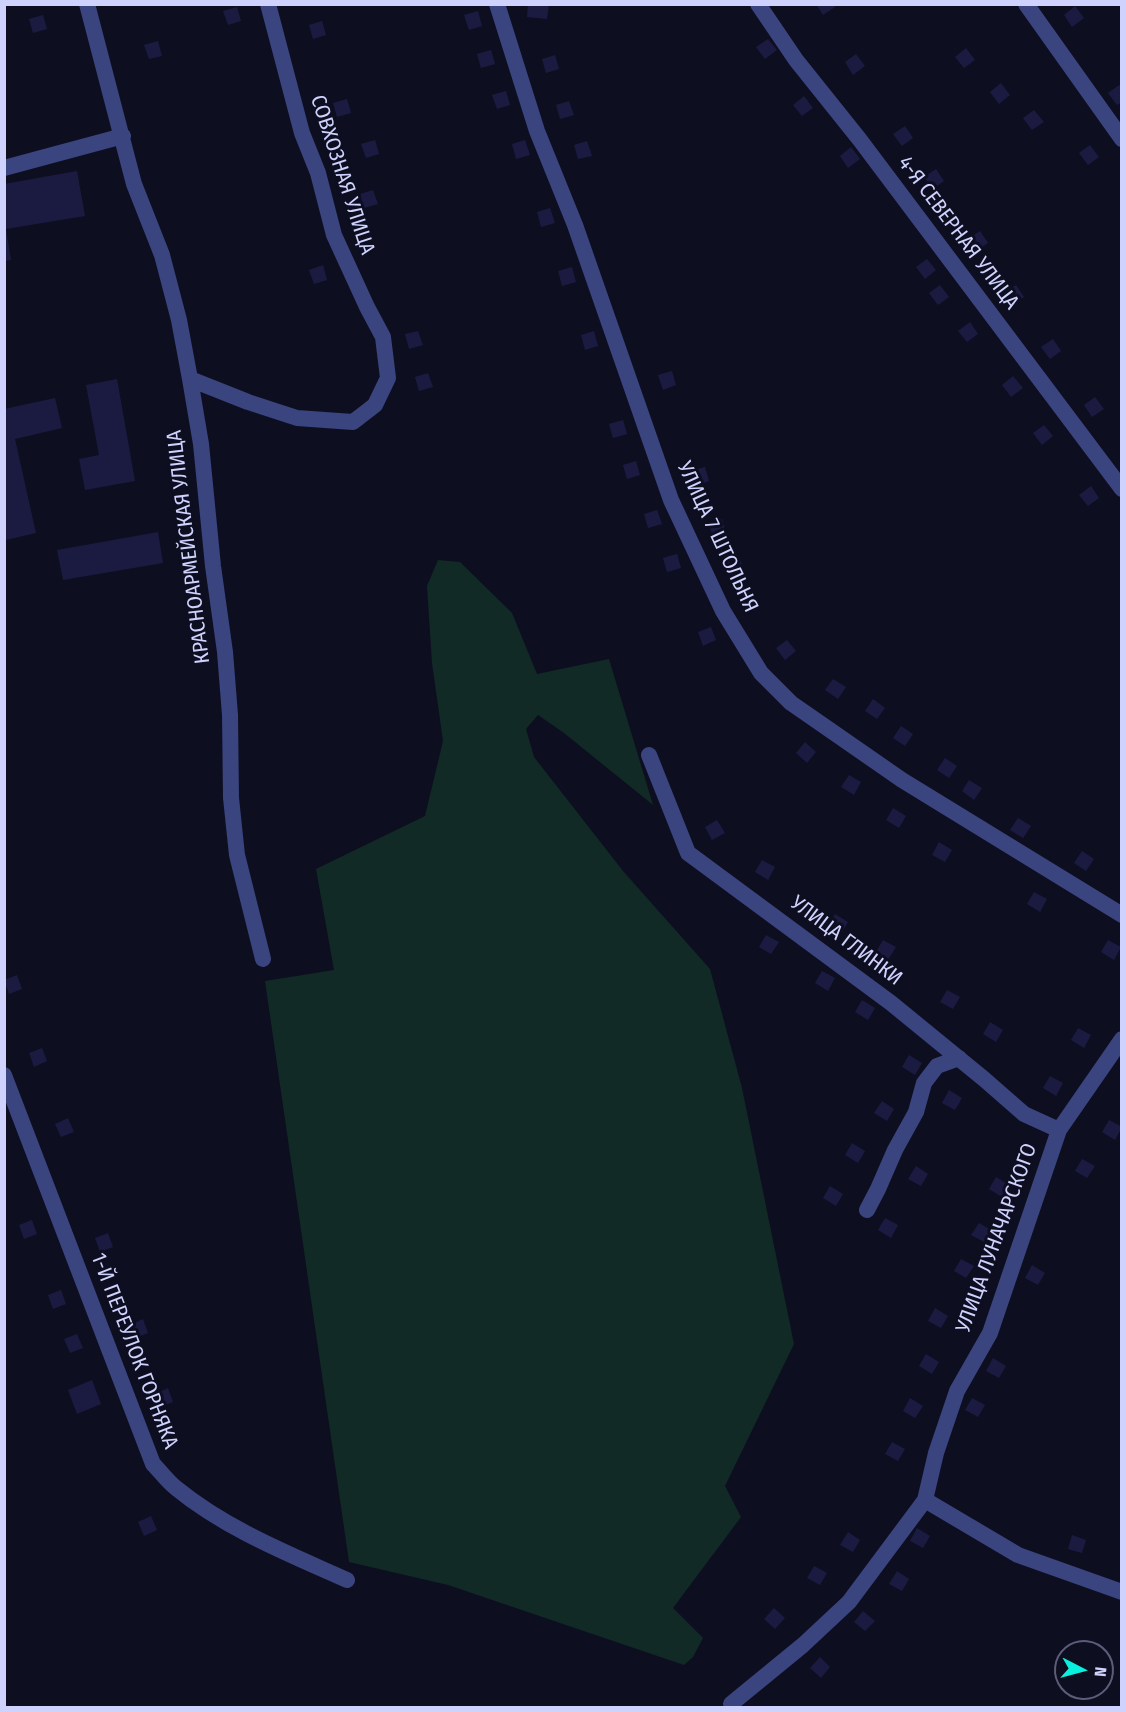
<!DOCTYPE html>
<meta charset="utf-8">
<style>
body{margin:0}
#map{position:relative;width:1126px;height:1712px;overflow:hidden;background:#0e0e21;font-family:"Fira Sans Condensed",sans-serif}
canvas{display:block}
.frame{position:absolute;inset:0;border:6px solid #cfd2fd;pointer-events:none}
.north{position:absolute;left:1054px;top:1640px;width:60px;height:60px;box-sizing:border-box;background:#0e0e21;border:2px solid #5b5c79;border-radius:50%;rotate:96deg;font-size:16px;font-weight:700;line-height:24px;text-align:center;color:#cfd2fd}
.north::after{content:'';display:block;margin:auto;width:21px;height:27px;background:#08f1de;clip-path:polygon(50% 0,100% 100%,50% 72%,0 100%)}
</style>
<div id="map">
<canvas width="1126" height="1712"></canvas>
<div class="frame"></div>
<div class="north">N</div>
</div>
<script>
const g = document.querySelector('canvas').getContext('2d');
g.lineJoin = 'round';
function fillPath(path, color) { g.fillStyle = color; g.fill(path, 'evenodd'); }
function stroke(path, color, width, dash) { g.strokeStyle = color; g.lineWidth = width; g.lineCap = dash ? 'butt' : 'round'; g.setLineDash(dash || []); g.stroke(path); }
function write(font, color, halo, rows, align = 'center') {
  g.font = font + ' "Fira Sans Condensed",sans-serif'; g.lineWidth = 6; g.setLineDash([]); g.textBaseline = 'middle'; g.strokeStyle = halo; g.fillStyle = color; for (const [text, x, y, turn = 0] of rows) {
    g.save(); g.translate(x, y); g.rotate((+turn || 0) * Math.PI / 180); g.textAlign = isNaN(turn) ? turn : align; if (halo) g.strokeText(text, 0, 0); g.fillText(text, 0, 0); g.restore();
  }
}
fillPath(new Path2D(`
 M438,560l22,2 52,51 25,61 72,-15 44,146 -89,-72 -26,-18 -12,14 8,28 89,114 87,98 32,119 52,256 -69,142 16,31 -68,91 30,30 -10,19 -9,8 -236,-80 -99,-23 -84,-581 69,-11 -18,-101 109,-53 18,-75 -11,-78 -5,-77z`), '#112a25');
fillPath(new Path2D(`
 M528,4h21l-2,15 -20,-2z
 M816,4h17l2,3 -12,8z
 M1075,6l9,12 -12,9 -8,-12z
 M237,7l4,14 -13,4 -5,-14z
 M478,11l4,15 -13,4 -5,-15z
 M43,15l4,14 -14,4 -4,-14z
 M322,21l4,14 -13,4 -4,-14z
 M768,39l9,11 -12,9 -9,-12z
 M158,41l4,15 -13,3 -5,-14z
 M966,48l9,12 -11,8 -9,-11z
 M491,50l4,14 -14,4 -4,-14z
 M856,54l9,12 -12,9 -8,-13z
 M555,55l4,14 -13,4 -4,-14z
 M1001,83l9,12 -11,9 -9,-12z
 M1119,85l3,3v14l-5,3 -9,-12z
 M506,91l4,14 -13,4 -5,-14z
 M804,96l9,12 -11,8 -9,-11z
 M347,99l4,14 -14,4 -4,-14z
 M569,101l5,14 -14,4 -4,-14z
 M1034,110l10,12 -12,8 -9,-12z
 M905,126l8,12 -11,8 -9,-12z
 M375,140l4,14 -13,4 -5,-14z
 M525,140l5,15 -14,4 -4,-15z
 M587,141l5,15 -14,3 -4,-14z
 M1090,145l9,12 -11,8 -9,-12z
 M851,147l9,12 -12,9 -8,-12z
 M936,169l8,12 -11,8 -9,-12z
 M77,171l8,45 -79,13 5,31 -7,1v-77z
 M373,190l5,14 -14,4 -4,-14z
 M550,208l5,15 -14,4 -4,-15z
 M980,231l8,12 -12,8 -8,-12z
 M927,259l9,11 -11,9 -9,-12z
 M323,265l4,15 -13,4 -5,-14z
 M572,267l4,15 -14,4 -4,-15z
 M940,285l9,12 -11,8 -9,-12z
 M1016,285l8,12 -12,8 -8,-12z
 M970,322l8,12 -11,8 -9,-11z
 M418,331l5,14 -14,4 -4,-15z
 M594,331l4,15 -13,4 -4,-15z
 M1053,339l8,12 -11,8 -9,-12z
 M672,371l4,14 -13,5 -5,-15z
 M428,373l5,14 -14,4 -4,-14z
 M1013,376l10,12 -12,9 -9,-12z
 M117,379l18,102 -50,9 -6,-31 20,-4 -13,-70z
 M1095,397l9,12 -12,8 -8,-12z
 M55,398l7,30 -47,11 21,94 -30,7 -2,-131z
 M623,420l4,14 -14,4 -4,-14z
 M1044,425l9,11 -11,9 -9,-12z
 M636,461l4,14 -13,4 -4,-14z
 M705,467l4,14 -13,5 -5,-15z
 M1091,486l8,12 -11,8 -9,-11z
 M657,510l5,14 -14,4 -4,-14z
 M722,519l4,14 -13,4 -5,-14z
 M158,532l5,31 -100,17 -6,-30z
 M677,554l4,14 -14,4 -4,-14z
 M740,559l5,15 -14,4 -4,-15z
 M711,627l5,13 -13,6 -5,-14z
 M787,640l9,11 -11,9 -9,-12z
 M833,679l13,8 -8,12 -13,-9z
 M873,699l12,9 -8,11 -12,-8z
 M901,726l12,8 -8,12 -12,-8z
 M805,742l11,10 -9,11 -11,-10z
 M945,758l12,8 -8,12 -12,-8z
 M849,775l12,7 -7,13 -13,-8z
 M969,780l13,8 -8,12 -12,-9z
 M893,808l13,8 -7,12 -13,-8z
 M1018,818l13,8 -8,12 -13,-8z
 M717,820l8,13 -13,7 -7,-13z
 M939,842l13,8 -7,12 -13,-7z
 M1082,851l12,8 -8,12 -12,-8z
 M762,860l13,7 -7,13 -13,-8z
 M1034,892l13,7 -7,13 -13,-8z
 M835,914l13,8 -7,12 -13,-8z
 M766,935l13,7 -8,12 -12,-7z
 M883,940l13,7 -8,13 -12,-8z
 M1108,940l13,7 -7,13 -13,-8z
 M822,971l13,7 -7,13 -13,-8z
 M17,975l5,14 -13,5 -5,-14z
 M947,990l13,7 -7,12 -13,-7z
 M862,1000l13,8 -7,12 -13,-8z
 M990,1022l13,8 -7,12 -13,-8z
 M1078,1028l13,7 -7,13 -13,-8z
 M42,1048l5,13 -13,6 -5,-14z
 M909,1055l13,8 -7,12 -13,-8z
 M1050,1076l13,7 -7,13 -13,-8z
 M949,1090l13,8 -7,12 -13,-7z
 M882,1101l12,8 -7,12 -13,-8z
 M68,1118l6,14 -13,5 -6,-13z
 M1109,1120l13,7 -7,13 -13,-8z
 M852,1143l13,8 -7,12 -13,-8z
 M1082,1159l13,7 -8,12 -12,-7z
 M916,1166l12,8 -7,12 -13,-7z
 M996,1177l13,8 -7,12 -13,-8z
 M830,1186l13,8 -7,12 -13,-8z
 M885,1218l13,7 -7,13 -13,-8z
 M32,1220l5,14 -13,5 -5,-14z
 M979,1223l12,7 -7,12 -13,-7z
 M108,1233l5,14 -13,5 -5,-14z
 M961,1259l13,7 -8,12 -12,-7z
 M1032,1265l13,8 -7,12 -13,-7z
 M61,1290l5,14 -13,5 -5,-14z
 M935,1308l13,8 -7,12 -13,-7z
 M143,1319l5,14 -13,5 -5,-13z
 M77,1334l6,14 -13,5 -6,-14z
 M926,1354l13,8 -7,12 -13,-8z
 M993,1358l13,8 -7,12 -13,-7z
 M92,1380l9,24 -24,10 -9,-24z
 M168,1388l5,14 -13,5 -5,-13z
 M910,1398l13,8 -8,12 -12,-7z
 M972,1398l13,7 -7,12 -13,-7z
 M892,1442l13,7 -7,12 -13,-7z
 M151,1516l6,14 -13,6 -6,-14z
 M917,1528l13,8 -7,12 -13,-7z
 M848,1532l12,8 -7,12 -13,-7z
 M1072,1535l14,5 -4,13 -14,-4z
 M814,1566l13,7 -7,12 -13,-7z
 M897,1571l12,8 -7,12 -13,-7z
 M774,1608l11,10 -10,11 -11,-10z
 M863,1611l12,10 -10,10 -11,-9z
 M820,1657l10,10 -9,11 -11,-10z`), '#1b1b41');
stroke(new Path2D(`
 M87,4l47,180 28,71 17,65 11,59 11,65 12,122 12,86 5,63 1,83 6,57 26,104
 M497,4l40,127 38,94 96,275 52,111 38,62 30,30 111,77 220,135
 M758,4l38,56 64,80 262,349
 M1026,4l96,135
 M4,168l119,-32
 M190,379l58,23 49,16 56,4 22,-17 13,-27 -5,-41 -16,-30 -33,-72 -16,-62 -16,-40 -34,-129
 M649,755l39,98 203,150 93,76 40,35 35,16
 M4,1075l149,389c8,8 14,17 23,24 50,41 113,66 171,92
 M867,1210l11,-21 17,-39 21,-38 8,-29 13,-17 22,-8
 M925,1500l93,55 104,37
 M731,1704l72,-59 46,-43 76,-102 11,-47 21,-62 33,-58 69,-203 63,-91`), '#3a447e', 16);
write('21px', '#cfd2fd', '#0e0e21', [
 ["СОВХОЗНАЯ УЛИЦА",342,175,72],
 ["4-Я СЕВЕРНАЯ УЛИЦА",958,233,53],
 ["УЛИЦА 7 ШТОЛЬНЯ",717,537,65],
 ["КРАСНОАРМЕЙСКАЯ УЛИЦА",189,547,-97],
 ["УЛИЦА ГЛИНКИ",846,941,37],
 ["УЛИЦА ЛУНАЧАРСКОГО",997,1238,-70],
 ["1-Й ПЕРЕУЛОК ГОРНЯКА",134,1351,69]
]);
</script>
